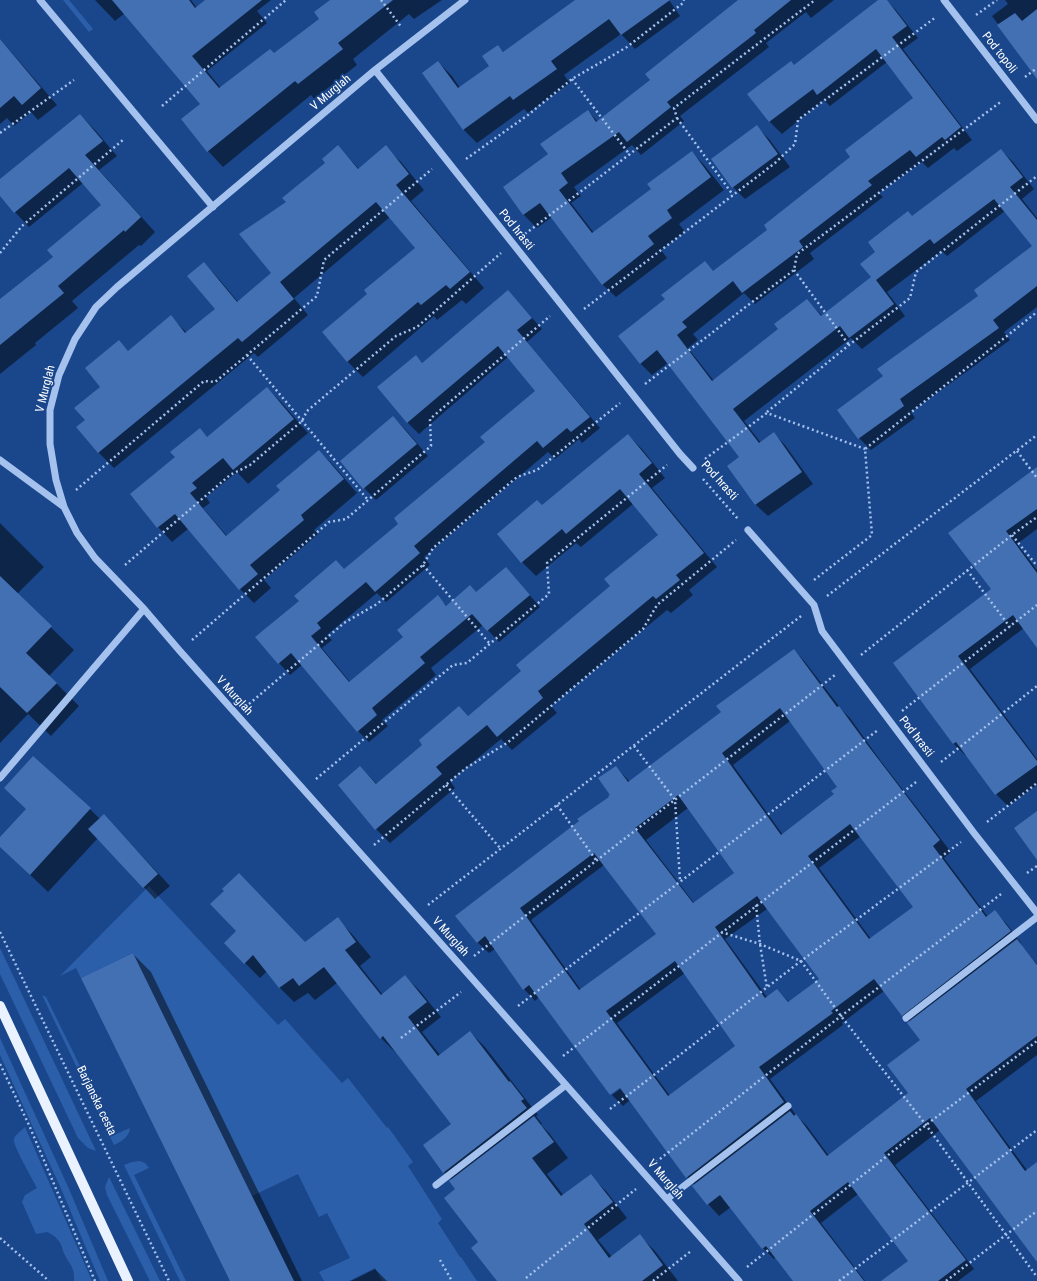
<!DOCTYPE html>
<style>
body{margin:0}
canvas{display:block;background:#1a468b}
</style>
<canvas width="1037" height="1281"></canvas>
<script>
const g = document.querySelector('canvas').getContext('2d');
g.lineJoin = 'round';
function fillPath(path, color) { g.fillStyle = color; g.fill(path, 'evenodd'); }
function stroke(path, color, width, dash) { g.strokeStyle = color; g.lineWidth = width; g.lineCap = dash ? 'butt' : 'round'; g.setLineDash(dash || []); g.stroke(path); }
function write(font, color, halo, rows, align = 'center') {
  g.font = font + ' "Roboto Condensed",sans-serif'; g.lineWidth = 3.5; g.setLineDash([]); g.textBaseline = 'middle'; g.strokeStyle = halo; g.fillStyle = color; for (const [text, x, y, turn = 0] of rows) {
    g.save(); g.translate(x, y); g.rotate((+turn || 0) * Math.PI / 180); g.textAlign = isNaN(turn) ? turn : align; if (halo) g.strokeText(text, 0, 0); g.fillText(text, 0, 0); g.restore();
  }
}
fillPath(new Path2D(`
 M63,0h6l24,29 -4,3z
 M149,886l129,139 7,-6 57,64 6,-5 39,50 1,-1 25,35 -5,4 34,53 -4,4 22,34h1l16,24h-95l-7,-13 -26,13h-25l-5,-9 31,-14 -23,-45 -8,4 -21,-43 -46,22 -119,-243 -52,25 -5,-10 -16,8z
 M0,948l96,203 -8,-3 -10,-10 -78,-164z
 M42,995l4,2 68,138 16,-7c-1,9 -8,13 -16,17z
 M0,1038l69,151 39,92h-8l-38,-90 -62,-136z
 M25,1127l67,154h-18c1,-16 -6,-17 -11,-30 -1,-4 -2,-8 -5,-11 -3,-4 -7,-6 -11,-8l-11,2 -14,-32 3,-7 12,-7c-4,-8 -25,-44 -23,-49 1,-4 7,-8 11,-12z
 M140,1161l5,2 4,5 -15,7 52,106h-6l-56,-116 8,-3z
 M109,1177l51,104h-10l-43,-86 -2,-8z`), '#2c5fa9');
fillPath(new Path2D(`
 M95,0h96l6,8 10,-8h64l-14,11 10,12 -60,48 14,17 53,-34 46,-35 11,-19h111l-28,19 -5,-5 -56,45 4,6 -43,34 -3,-4 -88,72 -15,-16 -7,-47 -76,-91 -10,8z
 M576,0h93l11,16 -45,33 -14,-15 -57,41 6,8 -42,30 -4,-4 -47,34 -14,-14 -25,-67 14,14 8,12 30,-22 7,-20 7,6z
 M740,0h94l-23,18 -5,-6 -40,31 3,4 -89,69 4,5 -43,34 -9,-10 -58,42 7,9 -10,7 23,30 58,-44 40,-37 13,14 19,24 -45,34 6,8 -24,18 6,8 -51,39 -14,-13 -50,-67 -15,11 -13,-13 -20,-28 45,-32 39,-44 10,11 53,-42z
 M880,0h6l9,9 23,29 -15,11 69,91 -15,11 -3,-3 -26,20 -6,-6 -43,31 4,4 -73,56 4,6 -59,45 -11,-11 -51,41 5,6 -10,8 26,33 66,-51 27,-30 15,16 50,-39 4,-25 37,-35 88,-67 12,12 21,27 -12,10 15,19v89l-33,25 6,8 -99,72 4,6 -44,32 -12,-12 25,-62 96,-80 53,-50 -28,-35 -58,45 -5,-5 -55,41 18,24 -43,33 -11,-11 -107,83 17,22 13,-9 11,11 28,39 -45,32 -12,-11 -28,-39 13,-9 -73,-94 -16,12 -12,-12 26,-64 38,-37 10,10 55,-42 146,-131 -28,-37 -57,44 -6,-6 -42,34 -12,-12 -22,-28 47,-28z
 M1005,0h32v74l-10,-11 -35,-47 16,-12z
 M0,39l57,66 -19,15 -7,-8 -17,14 -7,-8 -7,6z
 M80,115l15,15 22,26 -18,14 56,62 -14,14 -2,-1 -67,56 6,7 -43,35 1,2 -36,29v-73l54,-44 49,-52 -20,-22 -54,44 -14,-15 -15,-18v-14z
 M757,127l12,12 21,28 -45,32 -12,-12z
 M338,146l21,23 26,-22 16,15 23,28 -13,11 73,87 -18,16 -4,-4 -25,20 -3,-4 -71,61 -15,-15 -25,-29 45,-39 48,-46 -26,-31 -96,81 14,17 -50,42 -4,-4 -140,115 -16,-16 -12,-32 15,-33 18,-46 10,11 42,-35 16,16 29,-24 -12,-46 15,16 19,23 35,-29 15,-70 38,-40z
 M508,291l34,38 -15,13 73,86 -18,15 -3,-4 -24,20 -7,-7 -124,105 6,8 -44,37 -9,-9 -50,42 5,5 -10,8 28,34 54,-45 33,-40 10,9 30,-13 29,-25 34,39 -41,35 -16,-17 -52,43 5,7 -54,45 6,6 -19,16 -11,-11 -56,-66 -12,10 -34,-37 89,-68 54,-46 87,-82 51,-51 -29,-34 -89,77 -11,-11 -29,-35 37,-31 6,6z
 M267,388l14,14 27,31 -60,51 -11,-12 -31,25 4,6 -7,5 24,28 54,-46 38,-39 14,14 24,28 -43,37 4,4 -54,46 7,8 -17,15 -14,-14 -52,-60 -16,13 -14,-15 -27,-33 46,-36 23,-28 8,8z
 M393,417l12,12 23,27 -52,44 -12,-12 -23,-27z
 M628,435l14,14 23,29 -13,10 65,79 -28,23 4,5 -22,18 -4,-3 -116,96 6,7 -45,37 -11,-11 -51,42 5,7 -65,55 -14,-14 -16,-62 17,17 47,-39 35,-38 9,9 54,-45 89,-85 48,-51 -26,-31 -52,43 -5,-4 -40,33 -14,-14 -24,-28 44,-28z
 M1037,468v61l-20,15 20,26v76l-13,-18 -54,41 67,90v26l-29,21 -12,-12 -29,-39 -1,1 -12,-12 -60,-81 98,-74 -43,-56z
 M0,523l44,44 -27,27 57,56 -25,26 30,30 -28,30 -23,-22 -28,29z
 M794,650l11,12 37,48 8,8 30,42 71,92 -7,6 44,59 6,-5 12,11 15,20 -1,1 17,20v91l-61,46 51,69 10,-7v60l-17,12 -11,-11 -69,-94 -45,35 79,104 -16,12h-75l26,-20 -51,-67 -37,29 44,58h-71l-18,-24 -2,2 -11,-11 -32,-41 -12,9 -11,-12 -14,-18 1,-1 -8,-8 -57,-77 -7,6 -11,-11 12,-9 -1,-1 -11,8v2l-73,-98 -4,4 -11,-12 -29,-40 -6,4 -12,-11 134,-145 5,-30 14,15 92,-70zM790,721l48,66 -3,8 -52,40 -50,-70zM688,808l47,65 -41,30 -48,-63zM861,836l54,71 -44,32 -52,-71zM604,865l53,69 -76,56 -50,-70zM767,909l53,70 -31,23 -12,-12 -10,7 -42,-58zM685,973l52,73 -67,50 -53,-73zM884,991l18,24 8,7 12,18 -13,53 -80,63 -22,-30 -11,-11 -26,-36 73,-54 -1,-2z
 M27,809h63l10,10 4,-4 66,71 -15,13 -57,-61 -50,54 -48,-46v-8z
 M337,919l15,15 19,23 -11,9 23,29 22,-19 15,15 21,26 -19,15 18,23 30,-23 15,15 53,68 -2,1 6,8 -1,1 8,8 19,25 -21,16 17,22 26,-21 16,16 21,27 -29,22 14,17 28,-21 15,15 23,30h-179l-19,-39 -28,-62 -8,-8 -20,-27 29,-20 -57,-72 -15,-15 -44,-55 -22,17 -7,-7 -14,9 -15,-15 -12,-16 -7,7 -35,-35h80z
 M133,954l18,18 151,309h-71z
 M375,1269l12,12h-36z`), '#0007');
fillPath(new Path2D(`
 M112,0h77l6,8 10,-8h57l-70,56 27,32 51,-39 4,4 45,-34 -5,-7 16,-12h63l-55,43 5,6 -45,35 -3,-3 -88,71 -26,-33 19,-15z
 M575,0h95l-49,35 -12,-16 -58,42 6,8 -44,31 -3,-4 -47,34 -41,-57 16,-12 20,27 31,-22 -7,-10 16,-11 5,7z
 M738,0h53l-37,30 2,3 -89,69 4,5 -44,35 -8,-10 -58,41 7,10 -9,7 33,43 59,-44 -4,-5 45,-33 19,26 -44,33 5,8 -24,18 6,8 -52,41 -62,-82 -17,12 -20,-28 45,-33 -8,-10 48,-34 8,12 54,-42 -5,-6z
 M878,0h9l20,26 -15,11 69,90 -16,13 -3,-3 -26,20 -6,-7 -42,31 4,4 -73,56 4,6 -61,46 -9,-12 -51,41 5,5 -10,8 35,46 66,-52 -4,-5 33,-25 14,17 50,-39 -11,-13 15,-12 -7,-10 40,-31 4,5 89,-67 22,28 -13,10 27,33v66l-44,34 6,8 -99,71 4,7 -46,33 -21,-29 46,-34 -6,-7 101,-73 -4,-6 58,-44 -38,-47 -60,45 -4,-5 -54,41 18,24 -45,34 -9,-12 -107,83 26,34 15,-11 28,40 -47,33 -28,-39 12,-9 -82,-107 -17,14 -22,-28 47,-37 -4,-4 44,-34 8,10 54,-41 -3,-5 86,-68 -5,-7 68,-52 -37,-49 -59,46 -4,-6 -44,33 -22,-28 44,-33 3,4z
 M1037,9v70l-40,-54 18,-12 7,8z
 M0,39l41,49 -19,17 -8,-9 -14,12z
 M80,114l23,27 -18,14 56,62 -16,15 -1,-2 -66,56 6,7 -64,52v-46l53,-42 -6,-7 54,-45 -32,-37 -55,45 -14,-17v-17z
 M757,125l21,29 -46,34 -21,-29z
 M338,145l20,24 28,-24 23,29 -13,11 74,87 -20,17 -4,-4 -25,20 -3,-3 -71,60 -25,-30 45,-38 -3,-4 51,-42 -39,-46 -96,80 14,17 -52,43 -4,-4 -140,115 -22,-26 9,-7 -11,-12 26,-21 -15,-19 34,-28 9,11 43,-36 14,18 30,-24 -28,-33 17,-14 33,40 34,-29 -32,-39 47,-32 -4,-4 43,-35 -3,-4z
 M508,290l24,28 -15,12 73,87 -19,15 -4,-4 -24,20 -6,-7 -123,105 6,7 -45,39 -9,-10 -49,41 4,5 -10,8 38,46 54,-45 -6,-7 41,-35 8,11 24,-21 6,7 30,-25 24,28 -43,36 -15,-17 -52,43 5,6 -53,45 5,7 -20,17 -66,-79 -13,11 -23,-27 44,-36 -5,-5 42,-36 8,9 54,-45 -4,-6 91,-76 -5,-5 55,-46 -37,-45 -91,77 -30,-36 39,-32 6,8z
 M267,387l27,32 -61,51 -10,-12 -31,25 5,5 -7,5 36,43 54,-46 -4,-4 43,-36 25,29 -43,36 3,5 -54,45 8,9 -19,16 -64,-76 -18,14 -27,-34 45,-37 -5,-5 30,-24 7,9z
 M393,416l24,28 -54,45 -23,-28z
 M628,434l24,29 -13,11 65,79 -28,22 4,5 -24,19 -3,-3 -115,95 5,7 -46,39 -10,-12 -51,42 6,7 -67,56 -37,-45 22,-19 16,18 46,-39 -3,-5 40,-34 9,10 53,-45 -5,-6 94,-79 -6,-7 54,-44 -38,-46 -54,45 -4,-5 -41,34 -24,-29 40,-34 5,5z
 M1037,467v42l-31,22 31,42v75l-24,-33 -55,41 79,105v4l-42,30 -39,-53 -3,2 -60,-81 98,-74 -43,-56z
 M0,576l52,50 -26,27 31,30 -30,30 -27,-26z
 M794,649l43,58 2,-1 30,41 71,93 -7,6 53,71 9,-7 16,21 -109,85 -28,-37 -43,32 2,2 -74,54 25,35 -98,76 -66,-90 -10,7 -81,-110 -6,5 -38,-54 -8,7 -22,-27 124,-95 -2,-2 32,-22 -1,-1 2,-1 -12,-17 18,-12 12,16 93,-70 -5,-6zM780,708l57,79 -6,4 3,3 -53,41 -59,-82zM678,795l56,78 -41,30 -58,-75zM850,824l63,83 -44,32 -61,-83zM594,853l62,81 -77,56 -59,-82zM757,896l62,83 -31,23 -11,-13 -12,9 -50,-71zM675,961l60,85 -67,50 -62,-85z
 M33,756l58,52 -61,67 -30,-28v-10l26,-28 -22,-21z
 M1037,811v49l-23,-32z
 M104,814l54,60 -15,14 -55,-59z
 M239,873l66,69 33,-25 18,25 -11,8 36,45 24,-20 22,27 -19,15 30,39 32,-25 39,51 1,-1 14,18 -3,2 6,7 -84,65 -20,-28 28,-21 -68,-88 -3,3 -56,-72 -25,19 -6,-8 -14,10 -26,-33 -9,9 -20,-21 12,-12 -26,-27 14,-13 -2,-2z
 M1017,939l20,26v71l-71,53 59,82 12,-9v100l-107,-144 -46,35 82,107 -28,21h-57l27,-20 -60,-79 -38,29 54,70h-71l-27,-35 -4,3 -42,-54 -13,10 -15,-19 98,-75 4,5 2,-2 31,42 81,-63 -21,-28 33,-25 -13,-17z
 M133,953l119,243 42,85h-64l-149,-303z
 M534,1116l20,26 -22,16 29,38 30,-22 22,28 -29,22 25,34 31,-24 23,31 -21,16h-145l-26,-33 7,-6 -34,-44 11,-9 -6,-8z`), '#4270b3');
stroke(new Path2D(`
 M381,0l21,28
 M976,15l21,-15
 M1025,77l12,-9
 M572,79l58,76
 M162,106l124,-106
 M677,118l56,77
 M0,133l74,-53
 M466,159l62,-44 44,-36 55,-32 56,-44 1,-3
 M525,234l152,-116 -3,-10 141,-108
 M0,253l22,-27 102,-87
 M794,270l55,75
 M584,309l191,-146 20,-19 3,-24 138,-103
 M247,355l121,145
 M645,384l149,-114 3,-16 205,-153
 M767,412l82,-67 61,-47 6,-26 121,-96
 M1017,451l20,27
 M705,459l62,-46 98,36
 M703,479l35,40
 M76,490l128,-109 11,1 102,-86 7,-36 108,-91
 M1012,535l25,31
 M125,565l105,-90 20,-10 52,-44 5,-10 89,-75 21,-9 84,-74
 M423,565l67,79
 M967,570l43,57
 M814,580l58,-45 -7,-86 172,-137
 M827,596l210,-161
 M192,640l137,-118 17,-3 85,-73 -1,-27 120,-103
 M861,655l151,-120 25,-18
 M249,704l95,-81 33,-19 46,-39 10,-17 84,-71 20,-7 83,-67
 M902,711l135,-106
 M634,746l41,54 5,81
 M941,762l96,-76
 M316,779l137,-114 14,-2 82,-69 -2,-31 120,-98
 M446,785l54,63
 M557,805l39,55
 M987,822l50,-39
 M374,845l92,-77 41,-25 136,-114 14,-24 79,-65
 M1027,873l10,-7
 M428,905l373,-289
 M756,905l4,39 7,44
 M0,932l169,349
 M721,932l39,12 41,17 40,55 85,109 111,152
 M474,956c120,-94 241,-187 361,-281
 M518,1006l360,-276
 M401,1038l60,-46
 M563,1056l353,-274
 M0,1064l29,61 66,156
 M610,1109l191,-148 160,-119
 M656,1162l185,-146 160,-122
 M0,1238l49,43
 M440,1260l12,21
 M747,1267l179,-142 111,-84
 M526,1278l110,-89
 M653,1281l38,-30
 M839,1281l198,-151
 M946,1281l91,-70`), '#a4c2ed', 2.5, [2, 3]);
stroke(new Path2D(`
 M40,0l173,207
 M465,0l-90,70 -258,217 -21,20 -21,32 -16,36 -9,35v34l6,36 8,27 13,26 18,25 49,51 35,41 282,316 278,315
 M944,0l93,120
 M375,70l305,384 13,14
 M0,460l64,47
 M748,530l66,75 8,26 152,202 63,80
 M0,778l144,-169
 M906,1018l131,-101
 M436,1185l130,-100
 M667,1199l121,-93`), '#a4c2ed', 7);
stroke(new Path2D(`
 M0,1006l128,275`), '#ebf2ff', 10);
write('12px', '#fff', '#1a468b', [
 ["Pod topoli",999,53,52],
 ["V Murglah",331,93,-40],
 ["Pod hrasti",516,230,51],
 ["V Murglah",46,389,-76],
 ["Pod hrasti",719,481,48],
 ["V Murglah",234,696,48],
 ["Pod hrasti",916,737,52],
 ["V Murglah",450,937,48],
 ["Barjanska cesta",96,1101,64],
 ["V Murglah",665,1180,49]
]);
</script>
